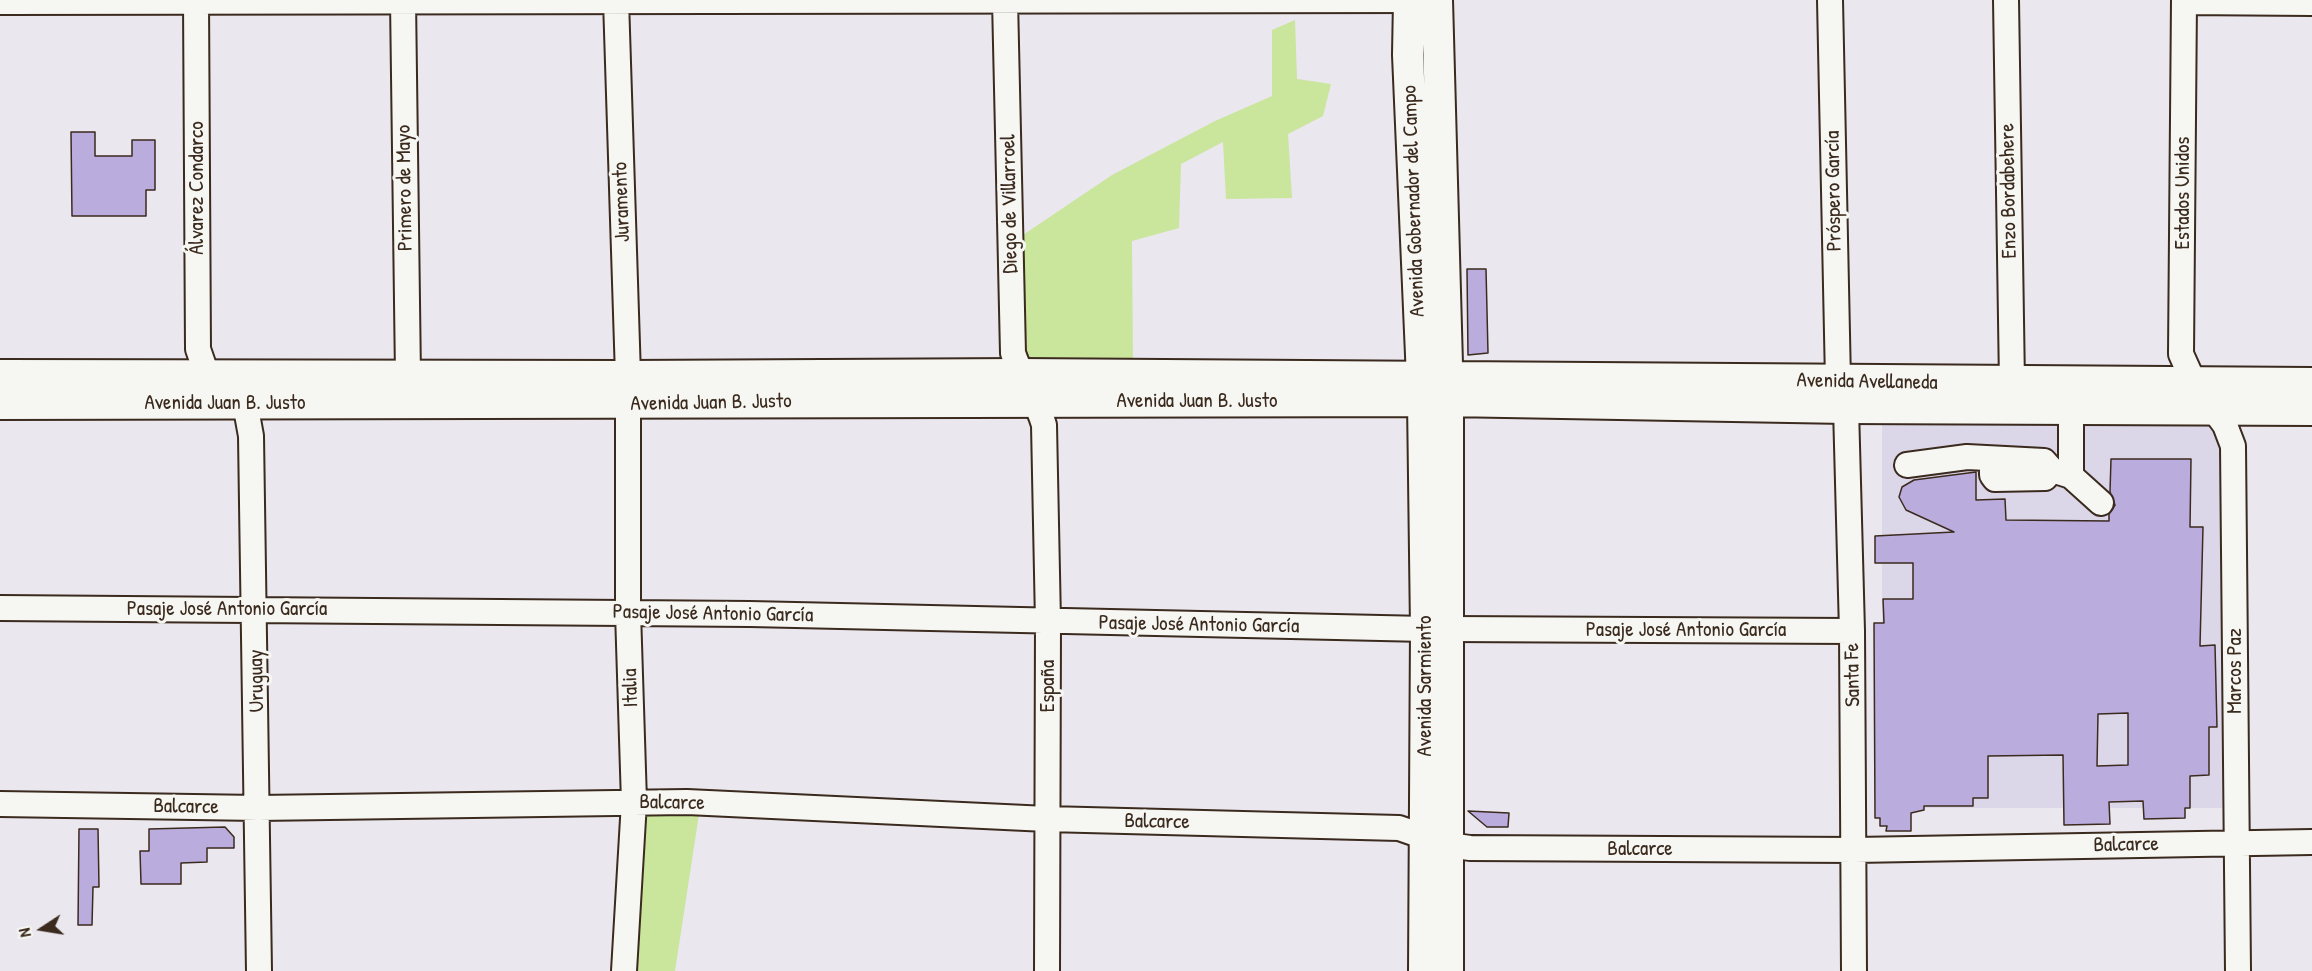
<!DOCTYPE html>
<meta charset="utf-8">
<style>
body{margin:0}
#map{position:relative;width:2312px;height:971px;overflow:hidden;background:#eae7ee;font-family:"Patrick Hand",sans-serif}
canvas{display:block}
.north{position:absolute;left:12px;top:899px;width:60px;height:60px;-webkit-text-stroke:4px #f6f6f2;paint-order:stroke;rotate:258deg;font-size:16px;font-weight:700;line-height:24px;text-align:center;color:#3b2a1e}
.north::after{content:'';display:block;margin:auto;width:21px;height:27px;background:#3b2a1e;clip-path:polygon(50% 0,100% 100%,50% 72%,0 100%)}
</style>
<div id="map">
<canvas width="2312" height="971"></canvas>
<div class="north">N</div>
</div>
<script>
const g = document.querySelector('canvas').getContext('2d');
g.lineJoin = 'round';
function fillPath(path, color) { g.fillStyle = color; g.fill(path, 'evenodd'); }
function stroke(path, color, width, dash) { g.strokeStyle = color; g.lineWidth = width; g.lineCap = dash ? 'butt' : 'round'; g.setLineDash(dash || []); g.stroke(path); }
function write(font, color, halo, rows, align = 'center') {
  g.font = font + ' "Patrick Hand",sans-serif'; g.lineWidth = 6; g.setLineDash([]); g.textBaseline = 'middle'; g.strokeStyle = halo; g.fillStyle = color; for (const [text, x, y, turn = 0] of rows) {
    g.save(); g.translate(x, y); g.rotate((+turn || 0) * Math.PI / 180); g.textAlign = isNaN(turn) ? turn : align; if (halo) g.strokeText(text, 0, 0); g.fillText(text, 0, 0); g.restore();
  }
}
fillPath(new Path2D(`
 M1882,424h339l1,384h-340z`), '#dcd6e9');
fillPath(new Path2D(`
 M1295,20l2,59 34,5 -8,32 -35,18 4,64 -66,1 -3,-57 -42,22 -2,64 -47,13 1,126h-105l-8,-130 92,-62 103,-54 57,-25v-66z
 M645,810l54,4 -24,157h-44z`), '#cae59c');
const building = new Path2D(`
 M71,132h24v24h37v-16h23v50h-9v26h-74z
 M1467,269h19l2,84 -20,2z
 M2111,459h80l-1,68h13l-3,119 15,-1 2,82h-8v48l-19,1v32h-5v10l-41,1 -1,-18 -34,1 1,22 -46,1 -1,-70 -75,1v42h-15v8h-49v4l-13,3v18h-25l1,-5h-7v-8h-5l-1,-195h10l-1,-24h30v-36h-38v-27l79,-4 -48,-22 -7,-13 3,-10 12,-7 62,-8v28l29,-1 1,21 103,1v-7l6,-9 -5,-13zM2128,713v52l-31,1 1,-52z
 M1468,811l41,2 -1,14h-21z
 M225,827l9,10v11h-27v14l-26,1v21h-40l-1,-33h9v-22z
 M79,829h19l1,58h-6l-1,38h-14z`);
fillPath(building, '#baadde');
stroke(building, '#3b2a1e', 1.5);
const minor = new Path2D(`
 M196,0l2,349 9,26 38,28 6,33 8,535
 M403,0l5,376
 M616,0l12,376v236l6,190 -10,169
 M1005,0l8,353c9,27 23,44 31,72l4,197 -1,349
 M1830,0l8,381 8,27 6,223 2,340
 M2006,0l6,383
 M2184,0l-3,354 13,29 31,42 8,21 5,525
 M0,2l1426,-2
 M2184,2l128,1
 M2071,409v67l30,27
 M1992,459v16l3,4 50,-1 7,-8
 M1907,465l60,-8 77,4 8,9 19,6
 M0,608l750,6 676,15
 M1448,629l404,2
 M0,804l258,4 429,-6 360,17 352,9 49,17 22,3 385,2 457,-8`);
const major = new Path2D(`
 M1409,0l-1,55 15,346 3,228 -2,342
 M1437,0l11,401v570
 M0,375l628,1 392,-2 1292,9
 M0,404l1448,-3 398,7 466,2`);
stroke(minor, '#3b2a1e', 28);
stroke(major, '#3b2a1e', 34);
stroke(minor, '#f6f6f2', 24);
stroke(major, '#f6f6f2', 30);
write('21px', '#3b2a1e', '#f6f6f2', [
 ["Álvarez Condarco",197,188,-90],
 ["Primero de Mayo",405,188,-91],
 ["Próspero García",1834,191,-91],
 ["Enzo Bordabehere",2009,191,-91],
 ["Estados Unidos",2183,193,-90],
 ["Avenida Gobernador del Campo",1414,201,-92],
 ["Juramento",622,202,-92],
 ["Diego de Villarroel",1010,204,-91],
 ["Avenida Avellaneda",1867,382,1],
 ["Avenida Juan B. Justo",1197,401],
 ["Avenida Juan B. Justo",225,403],
 ["Avenida Juan B. Justo",711,403,-1],
 ["Pasaje José Antonio García",227,609],
 ["Pasaje José Antonio García",713,614,1],
 ["Pasaje José Antonio García",1199,625,1],
 ["Pasaje José Antonio García",1686,630],
 ["Marcos Paz",2235,671,-90],
 ["Santa Fe",1853,675,-91],
 ["Uruguay",257,681,-91],
 ["España",1048,686,-90],
 ["Avenida Sarmiento",1425,686,-90],
 ["Italia",631,688,-92],
 ["Balcarce",672,803,1],
 ["Balcarce",186,807,1],
 ["Balcarce",1157,822,1],
 ["Balcarce",2126,845,-1],
 ["Balcarce",1640,849]
]);
</script>
